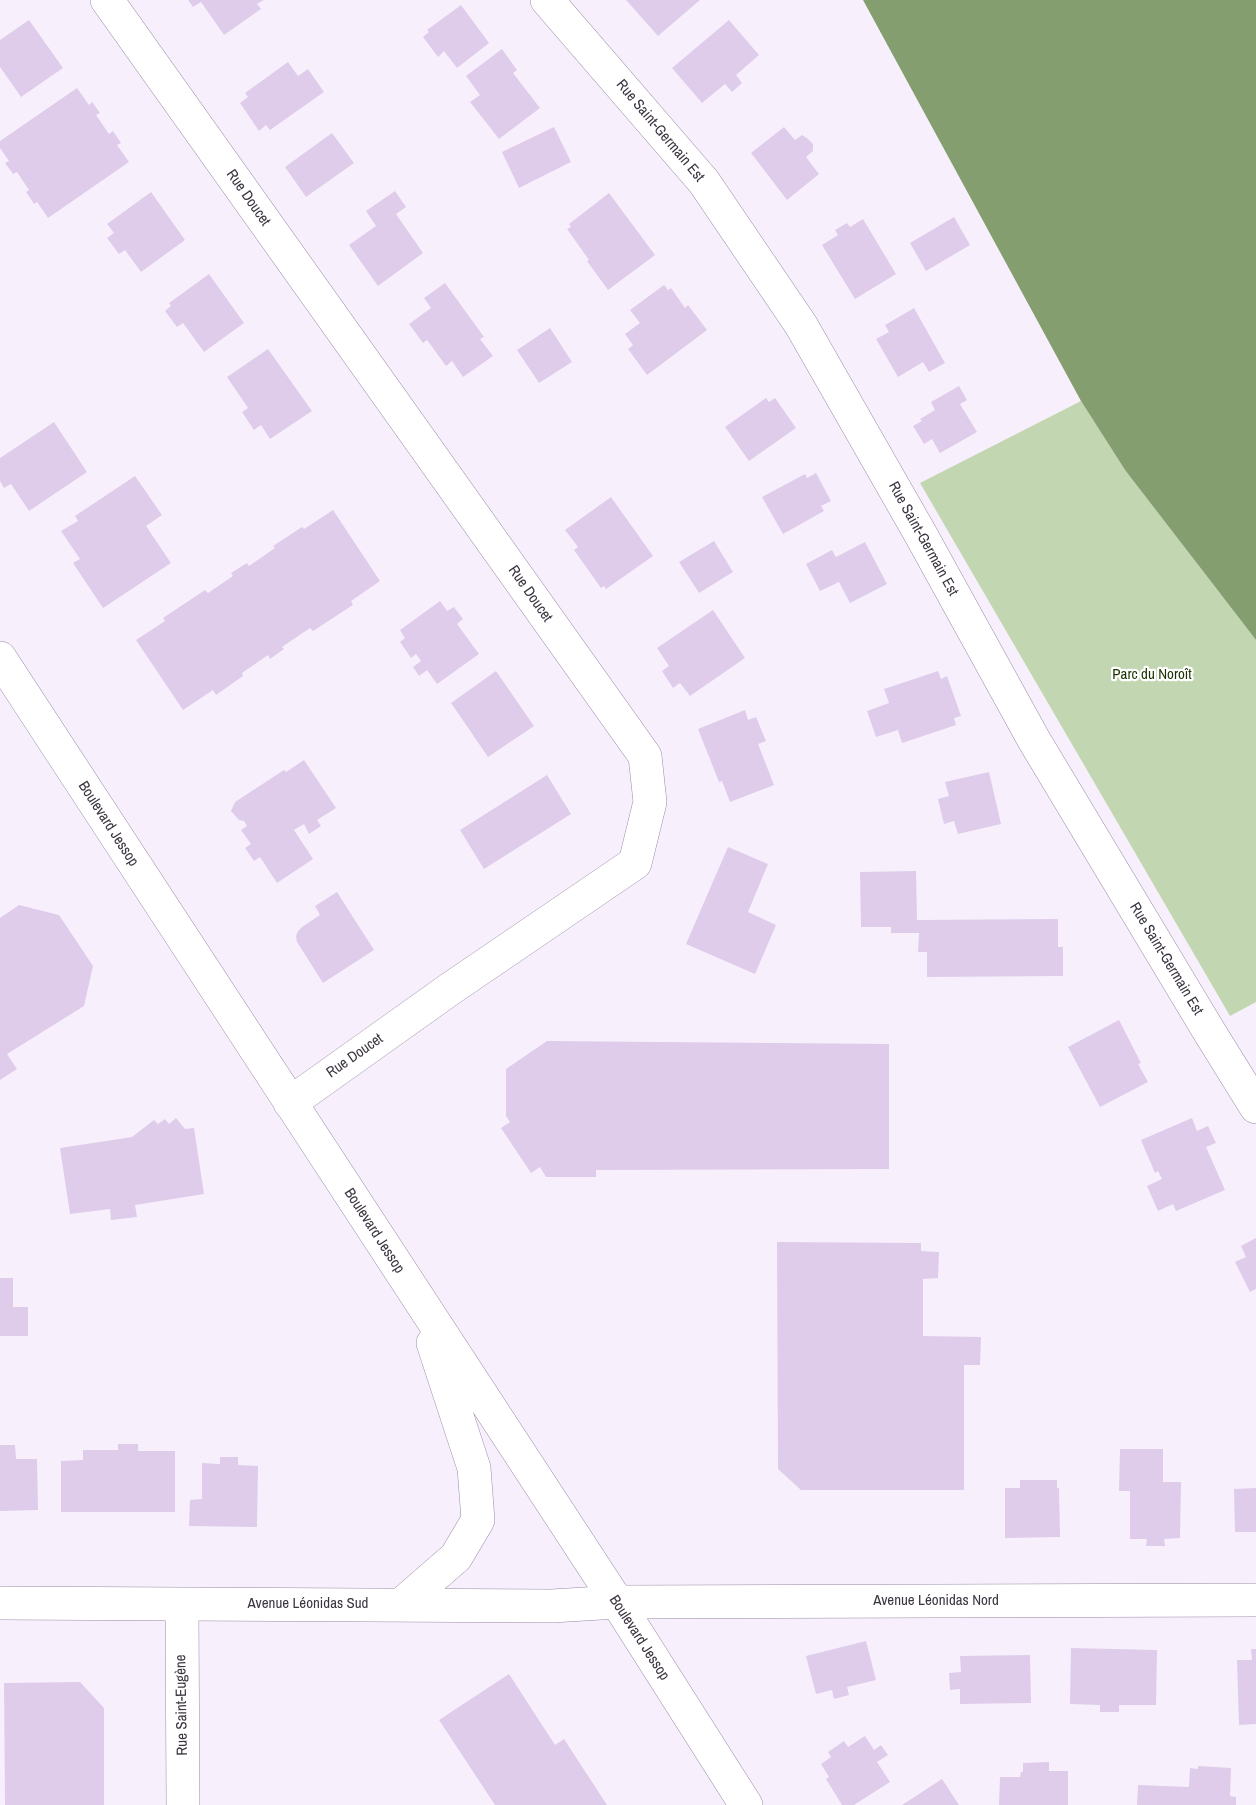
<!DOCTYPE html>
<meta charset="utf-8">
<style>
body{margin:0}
canvas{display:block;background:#f7f0fc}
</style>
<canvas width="1256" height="1805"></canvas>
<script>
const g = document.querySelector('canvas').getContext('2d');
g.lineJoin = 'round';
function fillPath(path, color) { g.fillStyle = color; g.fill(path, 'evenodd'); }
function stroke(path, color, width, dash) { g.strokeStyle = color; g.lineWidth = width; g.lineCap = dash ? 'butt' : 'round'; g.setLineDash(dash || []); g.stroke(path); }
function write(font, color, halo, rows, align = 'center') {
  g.font = font + ' "Archivo Narrow",sans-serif'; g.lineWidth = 4.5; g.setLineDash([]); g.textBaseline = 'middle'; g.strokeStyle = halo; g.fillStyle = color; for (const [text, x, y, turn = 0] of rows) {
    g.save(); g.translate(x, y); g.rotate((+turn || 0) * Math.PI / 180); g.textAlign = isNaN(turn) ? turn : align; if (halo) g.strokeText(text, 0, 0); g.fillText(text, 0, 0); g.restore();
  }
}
fillPath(new Path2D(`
 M1081,401l44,69 131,170v362l-26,14 -310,-533z`), '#c2d7b1');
fillPath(new Path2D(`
 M863,0h393v640l-131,-170 -44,-69z`), '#859e70');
fillPath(new Path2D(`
 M188,0h76l-7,4 4,5 -37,26 -23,-33 -8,5z
 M626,0h74l-42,36z
 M461,5l28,38 -32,25 -13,-17 -6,6 -15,-20 6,-5 -2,-2z
 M29,20l34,48 -42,29 -21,-30v-27z
 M729,20l30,35 -23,20 6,8 -10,9 -7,-8 -23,19 -30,-35z
 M502,49l15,21 -4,3 27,35 -41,31 -29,-37 10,-7 -14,-19z
 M288,62l10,14 10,-7 16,23 -54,38 -4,-5 -7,6 -19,-28 8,-6 -3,-4z
 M77,88l12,17 3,-3 8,11 -4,2 13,19 4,-3 8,12 -4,2 12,17 -81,56 -11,-16 -3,2 -8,-12 3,-2 -12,-18 -4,2 -8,-11 4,-2 -9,-13v-7z
 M554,127l17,35 -52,26 -17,-36z
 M784,127l11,13 7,-5 6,4 5,5v7l-7,6 13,17 -32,26 -36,-47z
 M332,133l22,30 -48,34 -21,-30z
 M395,191l11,16 -10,7 27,39 -45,33 -29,-41 27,-19 -10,-15z
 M151,192l34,48 -44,32 -16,-22 -6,4 -12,-16 7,-5 -7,-9z
 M609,193l46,62 -47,35 -21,-29 2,-1 -22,-31 4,-2 -2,-3z
 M954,217l16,28 -44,26 -16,-28z
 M863,219l33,55 -41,25 -33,-54 16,-10 -3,-5 12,-7 3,4z
 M209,274l35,49 -40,29 -21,-29 -6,4 -12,-16 6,-5 -2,-3z
 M445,283l39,54 -4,2 13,17 -30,21 -11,-16 -6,5 -19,-26 -4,3 -14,-19 22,-16 -7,-10z
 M664,285l4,5 3,-2 14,20 3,-3 19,25 -60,45 -19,-26 5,-4 -8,-11 15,-11 -10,-13z
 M914,308l31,55 -16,9 -6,-10 -25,15 -22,-38 13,-7 -4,-7z
 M550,328l22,34 -33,21 -22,-33z
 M268,349l44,62 -42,28 -9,-14 -7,5 -12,-18 6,-4 -21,-31z
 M959,386l8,14 -7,4 17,28 -37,21 -8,-14 -8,5 -11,-18 9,-5 -2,-2 15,-9 -4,-8z
 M766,398l3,4 6,-4 21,30 -47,33 -24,-34z
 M54,422l33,50 -58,39 -18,-27 -7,4 -4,-7v-23z
 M816,473l15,28 -10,5 3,5 -41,23 -21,-37 43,-23 2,4z
 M135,476l27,39 -16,11 25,37 -68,45 -30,-45 7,-4 -19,-28 17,-10 -3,-5z
 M611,497l42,59 -47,33 -2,-3 -3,2 -27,-38 4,-3 -13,-17z
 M333,510l47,71 -29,20 2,4 -40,26 -3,-3 -28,19 2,2 -14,10 -2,-4 -26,18 1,3 -27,19 -3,-5 -30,20 -47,-70 29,-19 -2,-3 42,-28 3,3 25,-17 -2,-3 16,-10 2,3 26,-18 -2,-2 29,-19 2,2z
 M714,541l19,31 -34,21 -20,-31z
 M865,542l22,42 -37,19 -11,-21 -19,9 -14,-27 26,-14 4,7z
 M440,601l7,10 7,-4 9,12 -6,5 22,30 -42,30 -10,-14 -8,6 -6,-9 8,-6 -5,-7 -5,4 -11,-16 5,-4 -5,-8z
 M713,610l32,48 -55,38 -10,-13 -7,5 -11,-17 7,-5 -12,-18z
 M496,671l38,55 -46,31 -37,-54z
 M938,671l3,8 6,-3 14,40 -7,2 2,7 -54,18 -4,-13 -22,7 -9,-26 22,-8 -5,-14z
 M745,710l3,10 8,-3 10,24 -8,3 16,41 -44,17 -8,-21 -3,1 -21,-53z
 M304,760l32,48 -19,12 4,6 -12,8 -5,-10 -10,6 19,29 -36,24 -17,-26 -6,4 -9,-13 6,-4 -10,-14 6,-4 -3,-5 -5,-1 -8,-9 4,-9 49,-32 2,2z
 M989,772l12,52 -43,10 -4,-13 -10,3 -6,-25 11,-3 -4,-14z
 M547,775l24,39 -87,55 -24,-39z
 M728,847l40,17 -20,48 28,13 -21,49 -69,-30z
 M916,871l1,49 141,-1v28h5v29l-136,1v-25h-9l1,-19h-28v-6h-30l-1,-55z
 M337,892l37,58 -51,33 -26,-41 -1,-6 2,-5 4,-4 18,-12 -5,-9z
 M19,905l40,10 34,51 -9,40 -77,48 10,15 -17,11v-162z
 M1119,1020l22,43 -3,1 10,18 -48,25 -32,-60z
 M547,1041l342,3v125l-293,1v7h-50l-6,-10 -9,6 -30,-45 9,-6 -4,-6v-47z
 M176,1118l9,11 9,-1 10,66 -69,11 2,12 -26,3 -1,-11 -40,5 -10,-66 72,-11 22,-17 4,4 7,-5 4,5z
 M1192,1118l5,13 11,-5 8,17 -10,4 19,43 -49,21 -3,-7 -15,7 -11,-25 15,-7 -4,-8 -3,2 -14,-33z
 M1256,1238v51l-6,3 -15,-30 11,-5 -5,-11z
 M777,1242l144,1v8l18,1 -1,26 -15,1v57l58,1 -1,28h-16v125h-163l-23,-21z
 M0,1278h13v29h15v29h-28z
 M118,1444h20v7h37v61h-114v-51l22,-1v-10h35z
 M0,1445h15l1,14h21l1,51 -38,1z
 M1120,1449h43v33h18l-1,56 -16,1 1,7h-19l1,-7h-17v-48h-11z
 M220,1457h18v8l20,1 -1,61 -68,-1 1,-26 12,-1v-36l18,1z
 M1020,1480h37v8h2l1,49 -55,1v-50h15z
 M1256,1488v44h-21l-1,-43z
 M866,1641l10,39 -29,7 2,8 -15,4 -2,-9 -16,4 -10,-38z
 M1071,1648l86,2 -1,55h-37v7h-19v-7l-30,-1z
 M1251,1649h5v75l-17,1 -2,-65h15z
 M1030,1655l1,48 -71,1v-15l-10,1 -1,-17 12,-1 -1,-16z
 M509,1674l46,71 9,-6 43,66h-112l-56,-85z
 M80,1682l24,26v97h-99l-1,-122z
 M865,1736l9,14 7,-5 7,10 -11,7 13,20 -36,23h-12l-16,-26 3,-2 -8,-13 10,-7 -3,-5 16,-11 4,6z
 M1049,1762v9h19v34h-69l1,-28h20l1,-5h2v-9z
 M1198,1766l33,2 -1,28 6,1v8h-99l1,-20 51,2 1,-19 8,1z
 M942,1779l17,26h-57z`), '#dfccea');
const street = new Path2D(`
 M107,0l538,756 5,46 -15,61 -185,126 -160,114
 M547,0l157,182 97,143 120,210 113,205 173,288 49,79
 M617,1602l639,-2
 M182,1605l1,200`);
const secondary = new Path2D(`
 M0,1603l552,3 65,-4`);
const primary = new Path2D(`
 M0,658l617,944 129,203
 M402,1604l54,-47 22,-37 -4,-52 -41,-125`);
stroke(street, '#9a89a4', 34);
stroke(secondary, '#9a89a4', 34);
stroke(primary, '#9a89a4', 34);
stroke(street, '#fff', 33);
stroke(secondary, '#fff', 33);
stroke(primary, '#fff', 33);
write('15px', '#3c3540', '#fff', [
 ["Rue Saint-Germain Est",660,131,50],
 ["Rue Doucet",248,198,55],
 ["Rue Saint-Germain Est",923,539,61],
 ["Rue Doucet",530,594,55],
 ["Boulevard Jessop",108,824,57],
 ["Rue Saint-Germain Est",1166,959,59],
 ["Rue Doucet",355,1056,-35],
 ["Boulevard Jessop",374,1231,57],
 ["Avenue Léonidas Nord",936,1601],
 ["Avenue Léonidas Sud",308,1604],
 ["Boulevard Jessop",639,1638,57],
 ["Rue Saint-Eugène",182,1705,-91]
]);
write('15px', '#1b3200', '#fff', [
 ["Parc du Noroît",1152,675]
]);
</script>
